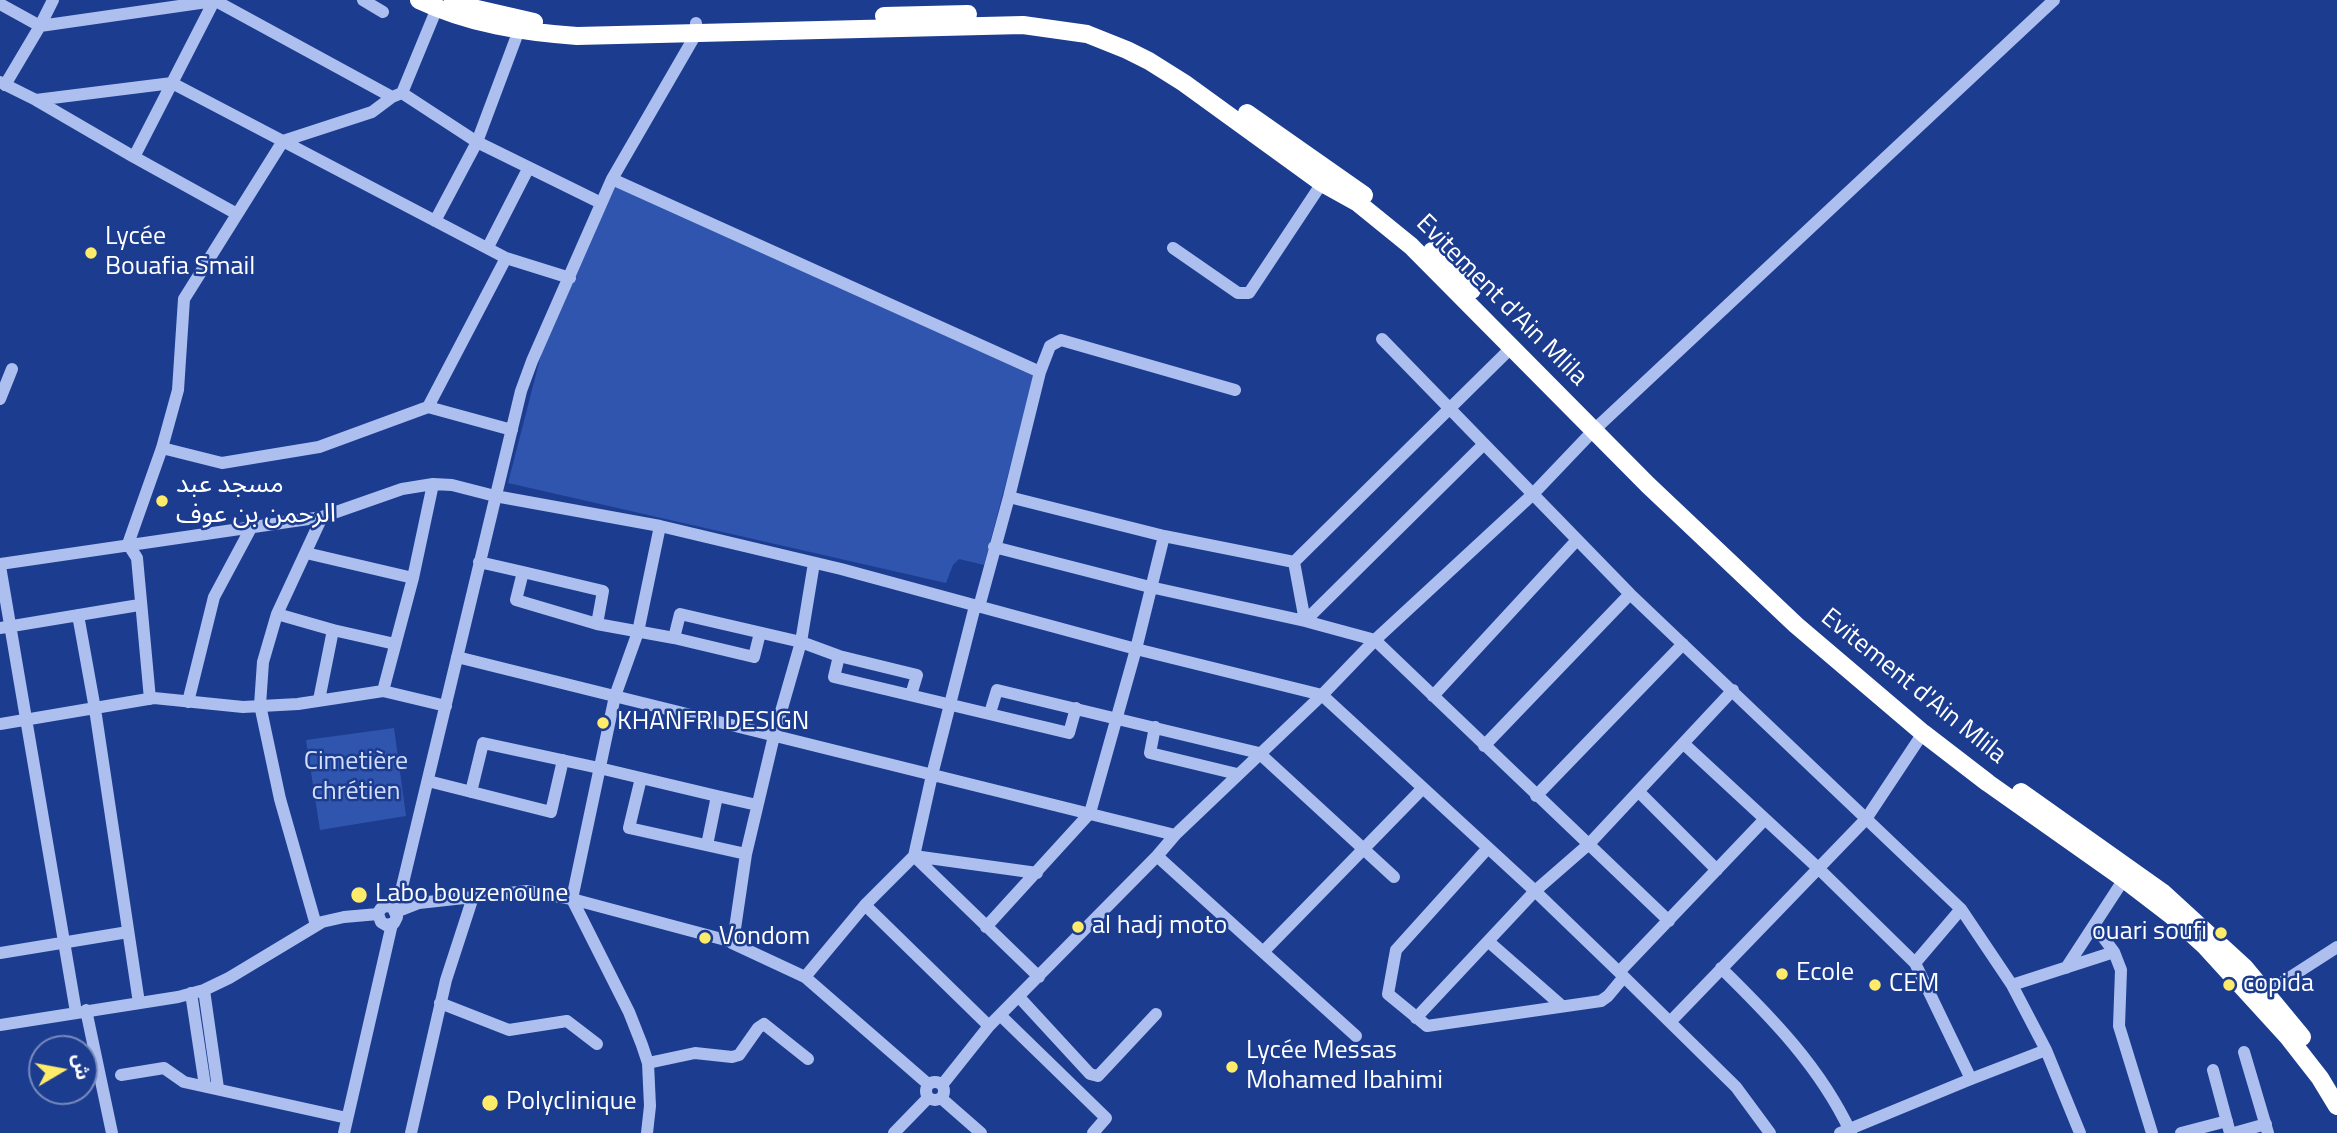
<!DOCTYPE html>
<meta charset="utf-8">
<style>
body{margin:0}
#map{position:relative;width:2337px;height:1133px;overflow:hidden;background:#1c3c90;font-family:"Titillium Web","Noto Sans Arabic",sans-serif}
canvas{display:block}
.north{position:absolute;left:28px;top:1035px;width:70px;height:70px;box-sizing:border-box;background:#1c3c90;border:2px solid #778abc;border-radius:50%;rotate:80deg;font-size:19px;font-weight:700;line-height:28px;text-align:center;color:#fff}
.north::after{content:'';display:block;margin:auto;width:24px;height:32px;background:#feeb6a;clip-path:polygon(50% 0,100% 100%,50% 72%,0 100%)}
</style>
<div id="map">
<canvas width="2337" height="1133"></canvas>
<div class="north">ش</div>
</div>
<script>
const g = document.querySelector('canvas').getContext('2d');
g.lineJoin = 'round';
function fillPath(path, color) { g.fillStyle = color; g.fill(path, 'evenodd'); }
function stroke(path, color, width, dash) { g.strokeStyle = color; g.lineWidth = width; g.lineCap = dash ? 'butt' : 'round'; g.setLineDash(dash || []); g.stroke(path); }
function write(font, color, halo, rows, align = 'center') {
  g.font = font + ' "Titillium Web","Noto Sans Arabic",sans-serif'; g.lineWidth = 5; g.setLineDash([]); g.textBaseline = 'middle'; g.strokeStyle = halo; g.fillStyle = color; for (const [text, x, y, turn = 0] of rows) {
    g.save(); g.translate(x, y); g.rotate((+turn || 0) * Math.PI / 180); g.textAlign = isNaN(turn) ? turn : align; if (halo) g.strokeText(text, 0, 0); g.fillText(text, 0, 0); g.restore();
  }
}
fillPath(new Path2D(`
 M614,185l420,191 -50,189 -25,-6 -6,6 -7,18 -438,-100 34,-132z
 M394,728l12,88 -86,14 -14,-90z`), '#3055ae');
stroke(new Path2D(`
 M214,0l178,97
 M363,0l20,12
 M214,1l-42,82 334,175 64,20
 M0,4l40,22 13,-26
 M0,82l36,18 136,-17 -38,74 103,57
 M5,85l35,-59 174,-25
 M402,93l75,49 124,61
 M36,100l98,57
 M612,179l428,193
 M435,221l42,-79 42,-112
 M488,247l40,-78
 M1173,248l65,45h11l73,-110
 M506,258l-78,149 84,23
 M1382,339l248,255 331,315 51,76 34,65 34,83
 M0,399l12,-30
 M162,448l60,15 97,-16 109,-40
 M1009,497l155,39 130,26 11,59 179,-177
 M994,547l156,40 155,34 70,19 294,281
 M306,553l107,25
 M479,562l44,10 -7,28 81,24 77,14 80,19 6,-24
 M1294,562l218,-215
 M0,564l322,-47 80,-28 31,-5 19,1 43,11 165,30 181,43 295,80 186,46 213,196 84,81 117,115 34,46
 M0,566l76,446
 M523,572l80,19 -6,33
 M975,606l-43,169 -18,81 123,17
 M979,607l30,-110 31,-125 10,-26 11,-6 174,50
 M277,614l56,16 62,14
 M78,615l17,94 44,294
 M0,628l139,-23
 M674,638l6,-24 121,28 38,14 78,19 -6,20
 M839,656l-5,21 235,56 7,-25
 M457,657l718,178
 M383,691l30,-113 20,-94
 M1433,696l143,-155
 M150,699l-13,-141 -9,-14 34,-96 16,-58 6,-91 99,-158 89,-29 20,-15 10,-4 35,-85
 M319,700l14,-70
 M188,702l26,-105 37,-69
 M990,713l7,-23 262,63 135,124
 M0,724l154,-26 89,9 55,-3 85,-13 63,15
 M1155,727l-5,26 87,21
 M1684,744l134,124 97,95
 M1484,746l146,-152
 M641,778l-12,50 117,26
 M428,781l123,31 12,-52
 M471,792l12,-49 116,25 118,28
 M1639,792l78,78
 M1536,796l147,-152
 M707,845l10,-49 40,9
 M1488,848l-92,102 -8,44 39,32 174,-25 7,-5 15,-18
 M1157,856l106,96
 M865,905l124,121
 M393,908l9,-21 119,-496 11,-30 80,-182 84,-145v-11
 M1961,909l-46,54 56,116
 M396,912l23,-9 108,-12 45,8 161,43 -1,1 73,34 123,107
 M316,925l-36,-126 -20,-94 3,-43 14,-48 45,-97
 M2094,925l20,27 7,18 -2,56 33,107
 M986,927l104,-114 46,-164 28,-113
 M733,942l13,-88 28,-118 27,-94 13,-79
 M1489,942l73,64
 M0,953l128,-21
 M1721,968c51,50 100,100 130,165
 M2066,968l58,-89
 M1619,972l146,-153
 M805,977l60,-72 49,-49 125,121
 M2012,985l102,-33
 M204,990l14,98
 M191,993l14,93
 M2261,996l76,-49
 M1019,997l71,77 8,2 58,-62
 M440,1003l69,27 58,-9 30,23
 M86,1010l26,123
 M1000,1015l106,103 -13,15
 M1416,1018l119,-127 54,-47 144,-154
 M1670,1022l196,-203 57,-86
 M0,1025l178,-28 26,-7 25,-12 93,-56 22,-5 34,-3c2,-7 8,-10 15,-6l4,9 -3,6 -8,2 -5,-3 -3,-8
 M1356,1036l-93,-84 160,-164
 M2244,1052l24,81
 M648,1063l47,-10 37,4 7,-2 19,-27 6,-4 44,35
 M2213,1070l17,63
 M121,1075l43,-7 20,14 163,36
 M926 1091a9 9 0 1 1 18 0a9 9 0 1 1-18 0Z
 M942,1085l47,-59 168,-170 18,-21 147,-140 53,-55 157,-145 62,-65 460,-430
 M941,1098l40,35
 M344,1133l48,-209
 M411,1133l35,-153 27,-83
 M647,1133l3,-27 -2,-43 -6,-18 -13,-33 -57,-113 43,-203 23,-64 22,-106
 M894,1133l34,-35
 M1840,1133l131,-54 75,-29
 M2181,1133l46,-12
 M2234,1133l32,-9`), '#acbfee', 12);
stroke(new Path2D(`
 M419,0c51,24 103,32 158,36l446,-11 64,9 40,16 22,11 35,22 138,100 36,20 53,43 237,239 148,140 127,108 65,50 136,96 47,36 33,30 84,92 32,41 17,28
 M453,1l11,5 70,16
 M884,16l84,-2
 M1247,113l117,82
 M1432,251l40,39
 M2021,792l141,100 83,76 57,69`), '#fff', 18);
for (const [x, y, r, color] of [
 [91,253,7,"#feeb6a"],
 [162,501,7,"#feeb6a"],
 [603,723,7,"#feeb6a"],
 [359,895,9,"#feeb6a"],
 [1078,927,7,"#feeb6a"],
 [2221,933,7,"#feeb6a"],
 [705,938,7,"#feeb6a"],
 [1782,974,7,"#feeb6a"],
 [1875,985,7,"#feeb6a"],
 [2229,985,7,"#feeb6a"],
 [1232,1067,7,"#feeb6a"],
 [490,1103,9,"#feeb6a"]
]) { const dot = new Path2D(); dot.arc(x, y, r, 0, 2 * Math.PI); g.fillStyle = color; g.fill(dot); stroke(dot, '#1c3c90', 2.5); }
write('26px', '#fff', '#1c3c90', [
 ["Lycée",105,238],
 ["Bouafia Smail",105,268],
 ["مسجد عبد",176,486],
 ["الرحمن بن عوف",176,516],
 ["KHANFRI DESIGN",617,723],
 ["Labo bouzenoune",375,895],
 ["al hadj moto",1092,927],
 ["ouari soufi",2207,933,"right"],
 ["Vondom",719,938],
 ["Ecole",1796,974],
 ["CEM",1889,985],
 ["copida",2243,985],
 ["Lycée Messas",1246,1052],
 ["Mohamed Ibahimi",1246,1082],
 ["Polyclinique",506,1103]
], 'left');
write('26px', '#fff', '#1c3c90', [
 ["Evitement d'Ain Mlila",1501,301,45],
 ["Evitement d'Ain Mlila",1913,687,39]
]);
write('26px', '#d2defa', '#1c3c90', [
 ["Cimetière",356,763],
 ["chrétien",356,793]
]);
</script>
